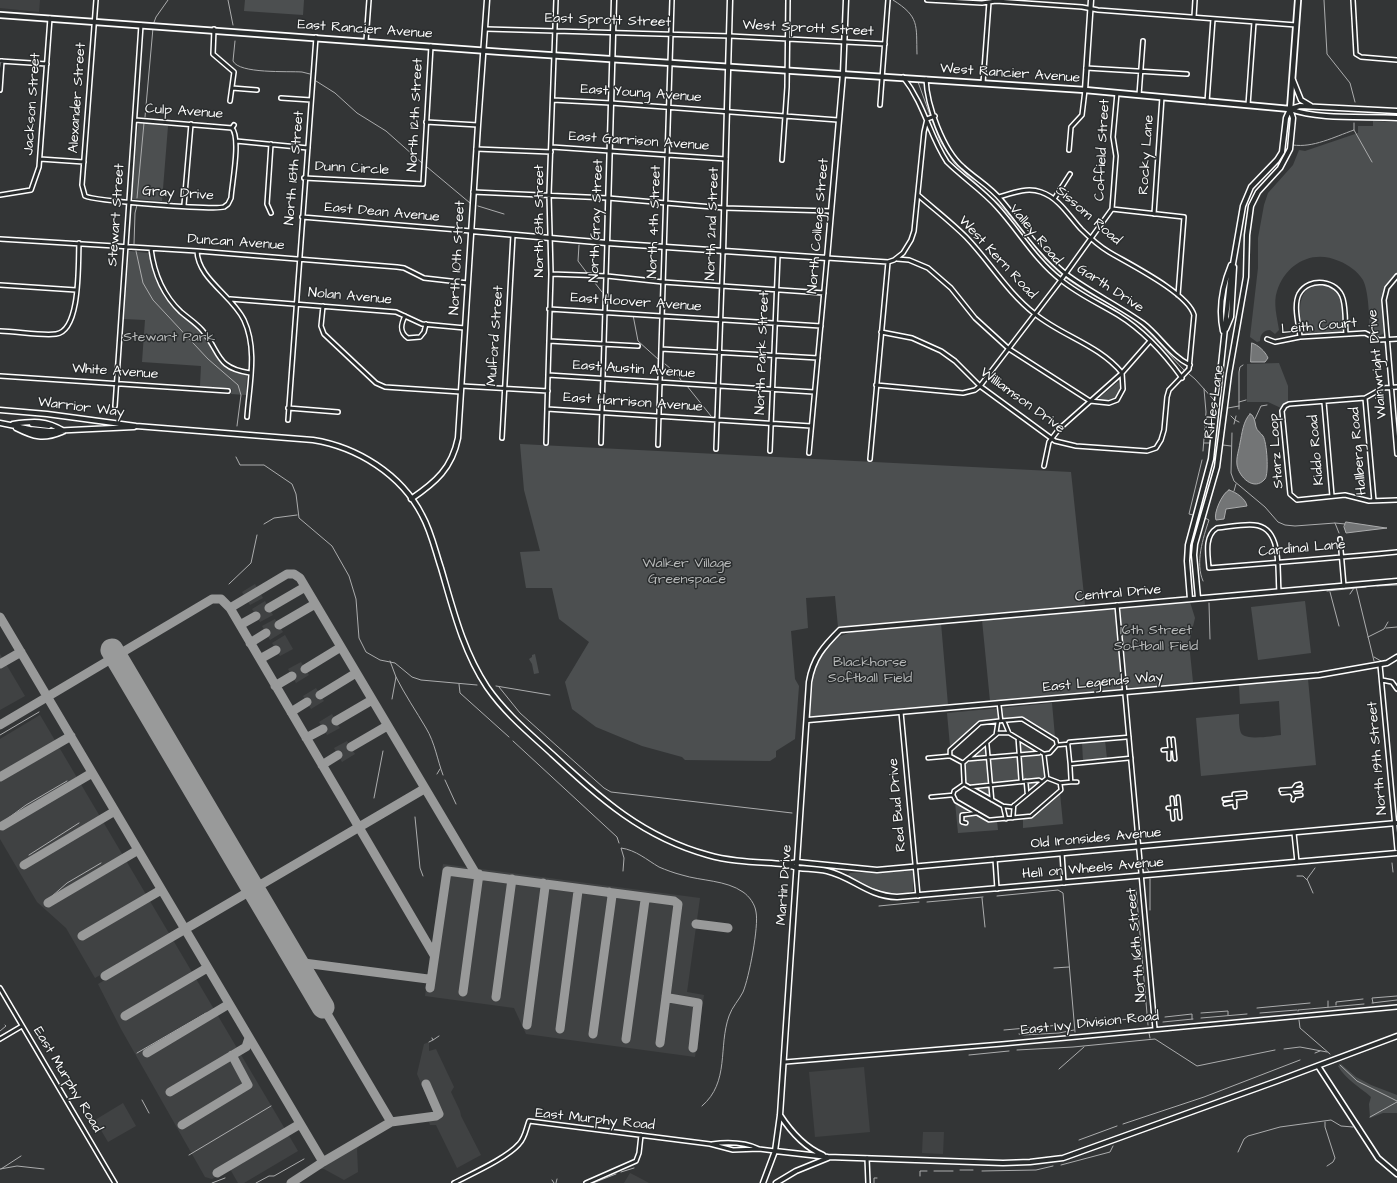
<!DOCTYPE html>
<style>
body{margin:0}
canvas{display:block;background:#333536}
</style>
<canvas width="1397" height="1183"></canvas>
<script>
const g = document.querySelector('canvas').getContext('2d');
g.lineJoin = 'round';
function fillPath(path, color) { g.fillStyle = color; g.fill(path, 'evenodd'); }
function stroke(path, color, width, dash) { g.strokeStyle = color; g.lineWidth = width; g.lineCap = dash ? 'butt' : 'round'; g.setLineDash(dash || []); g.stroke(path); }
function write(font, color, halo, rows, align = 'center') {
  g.font = font + ' "Architects Daughter",sans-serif'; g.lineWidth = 3; g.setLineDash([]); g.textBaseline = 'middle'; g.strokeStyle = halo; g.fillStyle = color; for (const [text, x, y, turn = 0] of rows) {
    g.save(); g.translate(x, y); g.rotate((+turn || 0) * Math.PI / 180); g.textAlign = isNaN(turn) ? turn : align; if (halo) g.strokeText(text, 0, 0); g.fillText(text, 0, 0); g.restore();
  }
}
fillPath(new Path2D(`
 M0,0h40l-1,12 -39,-4z
 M255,584l8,14 -13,7 -8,-13z
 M265,601l8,14 -13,7 -8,-13z
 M275,619l8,13 -13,8 -8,-14z
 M285,635l8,14 -13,7 -8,-13z
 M0,654l25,42 -25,14z
 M301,662l8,13 -13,8 -8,-14z
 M316,688l8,13 -13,8 -8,-13z
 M332,714l8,14 -13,7 -8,-13z
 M40,715l130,220 -75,43 -29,-50 -29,-26 -37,-63v-100z
 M347,741l8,13 -13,8 -8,-14z
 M443,864l257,34 -13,94 17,3 -9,62 -169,-23 -12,-26 -89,-12z
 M173,940l125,211 -54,32h-6l-8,-14 -18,10 -7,-2 -84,-148 -23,-45z
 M429,1042v9l7,-2 18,38 -3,5 9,19 1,5 20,39 -24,13 -21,-43h-6l-1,-3 -14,1 -1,-8 17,-1 2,-3 -16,-37 7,-30z
 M864,1067l6,65 -55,5 -6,-65z
 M123,1103l13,23 -28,16 -13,-22z
 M923,1132h21l-1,22 -21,-1z
 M360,1145l-3,4 1,23 -14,8 -20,-11h-5z
 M630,1173l6,3 13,7h-25z`), '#404243');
fillPath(new Path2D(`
 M245,0h59l-1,15 -59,-4z
 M1373,121l24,1v152c-20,14 -15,36 -13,57l-1,3 -5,2 -8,-5c-1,-13 -1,-39 -7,-51 -6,-9 -14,-15 -24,-19 -26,-12 -53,2 -62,30 -4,12 0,26 2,39l-4,4 -5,-4c-6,0 -10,4 -10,11l-3,1 -7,-5 8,-69v-30l6,-33 4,-12 25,-28 6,-15 6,1 53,-18v-7h15z
 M140,123l28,3 -6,75 -29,-2 -1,-2 6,-72z
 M129,251l20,2c4,24 14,45 32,62 6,5 14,10 19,16 20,24 11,35 47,44l-1,20 -15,-1 1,-5 -32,-3 1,-20 -59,-4 3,-42 -21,-1z
 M1316,284c29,-1 26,23 28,44l-2,3 -35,3 -4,-2c-4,-17 -7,-41 13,-48z
 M1279,363l9,23v16l-7,6 -13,-6h-21v-38z
 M1118,382l1,1c3,13 -6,20 -18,18l-2,-3z
 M520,444l551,28 14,133 -247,22 -3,-31 -29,2 2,30 -17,3 4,48 4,7 -4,53 -19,12v6l-6,4 -85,-1 -3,-3 -40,-11 -46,-19 -24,-18 -7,-27 24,-40 -30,-23 -7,-31h-26l-6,-36 20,-1 -16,-61z
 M1305,601l6,52 -53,7 -7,-53z
 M1190,602l5,16 -6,25 4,39 -2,2 -62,4 -2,-4 -7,-71 1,-4z
 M1113,609l3,3 7,74 -2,3 -131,12 -8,-81z
 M941,623l7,82 -134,12 -4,-1 4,-47c3,-11 11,-24 21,-30 21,-14 80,-13 106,-16z
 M535,654l4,19 -5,1 -2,-10 -3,-5 3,-2v-2z
 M1308,679l8,86 -115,11 -5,-58 43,-4c0,6 0,14 2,19 5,8 32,3 40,2l-2,-34 -39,3 -1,-19z
 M1052,703l3,34 -33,-19 -42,4 -30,24 -3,-33z
 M1105,740l2,19 -24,2 -1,-19z
 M1020,742l24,16 1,18 -16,15 -2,-11 -37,3v14l-24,-16 -1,-17 21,-19 2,14 32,-3z
 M1060,793l3,31 -40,4v-10l8,-1z
 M955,802l34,19h8l1,9 -40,3z
 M910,870l3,3v18c-20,10 -49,-3 -66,-15l3,-3z
 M1341,1064l15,13 15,8 26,10v18h-14l-13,5 -1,-14 2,-7c-11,-10 -25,-17 -33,-31z`), '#4c4f50');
const water = new Path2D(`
 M1252,343c6,2 13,8 16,15l-3,4h-14z
 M1250,414l2,1c3,4 3,8 4,12 1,4 5,6 7,9 4,6 6,38 2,43 -11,13 -26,-2 -28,-14 -1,-8 2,-15 3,-22 2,-9 3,-22 10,-29z
 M1229,490c7,2 17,9 18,16l-21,3 -2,10 -8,1c-3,-6 6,-27 13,-30z
 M1346,522l40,6h1l-41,5 -2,-6z`);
fillPath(water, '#737576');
stroke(water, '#abacad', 1);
stroke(new Path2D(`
 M228,0l5,25
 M893,0c27,17 23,25 24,54
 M1324,0l3,54 23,29 5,19
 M153,25l3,-8 12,-17
 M235,41l-2,20c6,13 55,10 69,11l8,2
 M316,81l19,12 22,20 29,18 36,32
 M918,82l12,33
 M145,117l8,-89
 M932,120l8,21 14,22 50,46 41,50 17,16
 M1354,130l18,32
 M1293,145c20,3 41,-8 61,-15v-7
 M427,167l43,36
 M137,198l7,-75
 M478,206l26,8
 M134,244l1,-31 2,-8
 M579,245l-1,16 9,12
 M136,251l7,32 10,17 55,59 30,26 3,10 -4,31
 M591,278l11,14
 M1066,278c22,16 47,27 69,42 19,15 33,34 50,51
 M633,315l5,26 21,19
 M665,364l11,9 5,7
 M1189,374l6,5 19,21
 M687,386l24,30
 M1239,402l7,-2
 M1228,408l11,-2
 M1239,409v-37l1,-5 3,-2
 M1231,416l4,4 -1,4
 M1236,416l-1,4 4,2
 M1255,419l6,-13 6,-1
 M1232,433l-1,40 3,8 31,26 13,15 7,3 10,1 40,-3 4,10
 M1204,443h6
 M1223,445l8,1
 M1203,451l3,-39 -2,-23
 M236,457l4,8h24l28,19 4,10 3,24 33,28 17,30 7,23 3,39 7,14 14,8 15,3 17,14 9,3 56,5
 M1234,491l2,-7
 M1193,515l-4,-1 13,-54
 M1335,523l10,1
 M264,524l10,-6 23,-3
 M1203,581c-8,-18 0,-43 6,-61l-4,-2
 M229,584l22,-21 6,-28
 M1377,586l20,-1
 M1356,587l18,74
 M1327,591l39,-4
 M1330,592l9,34
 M1350,594l4,-6
 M1209,603l1,36
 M1386,628l11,-1
 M1368,637l16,-8 4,-7
 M1374,657l7,4
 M390,661l6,16 -4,22
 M396,677c9,18 20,34 30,51 9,15 11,31 17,47
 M459,684l1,9 49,44
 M496,686l54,9
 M499,687l21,26 84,75 7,4 181,21
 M0,735l39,-23
 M513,741l104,96 2,6
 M437,774l3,-5
 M445,780l11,24
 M374,798l9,-47
 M415,817l5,51 3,8
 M7,819l19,-14 41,-24
 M29,855l50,-32
 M1392,863l1,9
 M1147,868l2,4
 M623,871l1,-13 -3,-10c15,2 26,12 38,19 7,3 15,6 23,8 19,6 44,5 61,17 6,4 12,12 13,20 3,14 -7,66 -13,80 -4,8 -11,15 -14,24 -11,31 1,66 -27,90
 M1297,876h6l4,4
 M1150,879v31
 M1136,889l12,136
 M1313,893l-6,-14 8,-11
 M997,896l61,-6 5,3 12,139
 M51,897l16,-14 34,-20
 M982,898l3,29
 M927,902l56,-5
 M879,906l40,-4
 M1054,968l15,-1
 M1328,1001v6
 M1372,1003l25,-3
 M1373,1003l-1,-5 25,-2
 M1336,1005v-3l27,-3
 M1257,1008l53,-5
 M1298,1011v-1l66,-6
 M1201,1013l27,-2v4
 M1260,1013l37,-3
 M1165,1017l27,-3v5
 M1201,1018l46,-4
 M1299,1020l1,8 30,26
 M1163,1022l30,-3
 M1087,1023l54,-5
 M1004,1030l56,-5
 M0,1031l6,-5 -1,-1
 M1149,1033l1,5
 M1019,1034l4,1 36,-2 15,-3
 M432,1038l1,2 6,-4
 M429,1042l4,-2
 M1284,1049l16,-2 27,5
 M1017,1050l56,-3 82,-8 42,27 78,-16
 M137,1053l69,-40
 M1315,1053l5,-2
 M969,1055l40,-4
 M1340,1065l17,16 40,20
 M1059,1069l25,-22
 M142,1100l7,13
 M1370,1117l27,-15
 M1325,1122v5l10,31 -2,4 -6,4
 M1123,1124l81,-27 96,-37
 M1079,1140l38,-14
 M1238,1152l6,-13 4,-3 32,-9 51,-7 10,6 12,1
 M189,1155l82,-49
 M1061,1165l49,-13 3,-6
 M0,1169l17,-3 27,3
 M1,1169l20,-13
 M960,1170h13
 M934,1171h19
 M982,1171l54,-1 17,-4
 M621,1172l13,-4
 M920,1176v-5h7
 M552,1180l2,3
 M212,1183l13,-5
 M256,1183l13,-7h5l30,-17
 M556,1183l1,-4
 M593,1183l23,-9
 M874,1183v-5h3`), '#abacad', 1);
stroke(new Path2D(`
 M230,608l57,-34h7l6,4 176,296
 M269,608l36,-21
 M0,617l323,545 68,-40 45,-6 3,-2 -13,-30
 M240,625l16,-9
 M279,625l36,-21
 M250,643l16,-10
 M260,659l16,-9
 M0,664l21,-12
 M305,669l36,-22
 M275,686l17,-10
 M320,695l36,-22
 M291,712l16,-10
 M336,721l36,-21
 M0,725l212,-126h9l9,9 204,347
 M306,738l17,-9
 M351,747l36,-21
 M322,765l16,-10
 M0,777l71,-41
 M2,826l90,-53
 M24,865l91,-54
 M48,903l90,-53
 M696,924l32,4
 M82,936l79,-46
 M296,962l132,17
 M105,976l319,-187
 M430,988l17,-117 227,30 4,3 -18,139
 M463,992l16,-118
 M666,996l3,2 29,5 -5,45
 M496,997l16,-118
 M323,1007l68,115
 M125,1016l82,-48
 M527,1025l18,-138 -2,-4
 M560,1029l18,-138
 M593,1034l19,-138 -3,-4
 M626,1039l19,-139
 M147,1053l82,-49
 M170,1092l76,-45 3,-9
 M182,1125l66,-40 -16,-30
 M217,1173l83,-49
 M291,1183l32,-21`), '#999a9a', 9);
stroke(new Path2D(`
 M112,650l211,357`), '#999a9a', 23);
const pedestrian = new Path2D(`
 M999,704l2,17
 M1004,721l5,12
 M998,733h11l35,21 3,24 -35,29 -9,-1 -39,-22 -1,-21z
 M996,734l2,-13
 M1169,739l1,10
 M1173,739l1,10
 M1018,740l3,42
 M987,743l5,57
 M1068,744l1,-2 60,-5
 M1057,745l11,-1 2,20 61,-6
 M1163,750l11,-1 1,10
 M1169,750v9
 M928,758l22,-2
 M969,759l70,-6
 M963,763l-13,-7v-6l30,-27 18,-2 24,-2 34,21 1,5 -7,8 -6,1
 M1026,781l1,12
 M1071,782h6
 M1060,783l11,-1 -1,-18
 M964,784l-10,7 -1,4 3,6 33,19 42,-4 30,-26 -1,-7 -13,-5
 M971,787l68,-7 3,2
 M1281,790l20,-1
 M1282,793l9,-1
 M1294,796l7,-1
 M931,797l22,-2
 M1172,798l1,10
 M1224,799l21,-2
 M1293,800l1,-4 -3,-4 5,-7 4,-1
 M1225,804l10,-2
 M1003,806l3,13
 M1179,807l1,11
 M1235,807l-1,-13 11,-1
 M1168,808l11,-1 -1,-10
 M1172,808l1,11
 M1013,818l1,-13
 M966,823l-4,-1v-7l15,-2`);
const minor = new Path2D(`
 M96,0l-14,185 3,11c9,5 129,14 139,11l4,-3 3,-6c1,-15 10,-60 1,-70l2,-3
 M927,0l55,3 14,-2 86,6 16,3 198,15
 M1353,0l3,54 5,3 36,3
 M1194,17l1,-17
 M214,29l-1,25 21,18 -4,29
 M486,29l244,7 155,8
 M366,41l3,-41
 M0,61l47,3
 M1086,68l101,6
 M903,77c22,28 26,58 44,85 16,16 35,28 50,45 22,24 38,53 64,73 17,14 37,23 57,35 26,16 46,38 64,63
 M926,79c1,26 17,71 37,88 13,12 28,20 39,34 20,24 39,53 64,73 24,18 52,31 77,49 17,13 28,33 47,42
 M983,83l6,-81
 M232,88l25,2
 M0,90l2,-29
 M1139,95l4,-54
 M281,98l30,2
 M553,100l58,3 227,17
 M1207,102l6,-83
 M880,105l8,-105
 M1248,105l6,-83
 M135,120l97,8
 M426,122l52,3
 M236,141l72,7
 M552,147l174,12
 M476,149l75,3
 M1069,150l2,-23 11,-12 3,-25
 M40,159l44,3
 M782,160l5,-73 1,-87
 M304,178l119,6 8,-138
 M473,192l135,6 116,10 107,3
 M0,195l31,-5 8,-23 11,-149
 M1054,199l16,-25
 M184,205l7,-81
 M1112,209l72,8 -6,78
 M1112,209l4,-53 -3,-19 4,-44
 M271,213l-4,-9 4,-60
 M1154,214l8,-117
 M302,217l169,14
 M0,239l197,12 200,16 7,1 20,10 44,5
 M151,249c3,24 12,46 30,63 7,6 15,11 21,18 19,22 13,38 48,43
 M197,251c1,28 35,44 47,69 14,30 5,66 3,97
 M897,259l12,1 19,8 23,20 24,30 34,31 81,52 19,2 8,-3 6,-11 -1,-16c-23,-28 -60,-37 -87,-59 -28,-22 -45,-52 -69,-77 -15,-15 -32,-28 -48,-42
 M551,274l56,2 56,6 161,11
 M1397,276l-10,12 -3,12 13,154
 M0,285l76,5
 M230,299l166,13 26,12 43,4
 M323,306l-2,20 3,8 52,49 9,4 76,5
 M549,309l272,17
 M405,316c-4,8 -6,16 3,22l12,-1 4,-5 2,-8
 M0,331c16,0 41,5 56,3 25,-3 22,-71 23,-91
 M881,332l31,6 29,13 14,10 25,25 75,55 21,5 71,5 9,-3 5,-8 3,-10 3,-33 2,-7 20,-21 5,-54c-6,-22 -65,-51 -85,-63 -10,-6 -20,-15 -28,-23 -12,-13 -22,-31 -40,-37 -14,-5 -29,1 -42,5
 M1300,337c-1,-12 -7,-31 -1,-43 10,-18 39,-14 44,5 3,11 2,24 3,35
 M1267,339l8,3 25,-5 65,-4 14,7 18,-1
 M549,341l89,5
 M661,349l157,9
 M548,375l266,17
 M0,376l228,15
 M876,385l87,8 12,-3 5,-4 81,-106 51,-71
 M462,386l86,5
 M1397,387l-14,1 -18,10 -76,6 -4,2 -3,5 8,83 7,6 48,-5 24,6 28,-1
 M1365,398l9,103
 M1324,402l8,94
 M115,406l26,-381
 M288,408l50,4
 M547,409l264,17
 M288,420l28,-383
 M502,438l11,-203
 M546,443l5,-169 -2,-80 7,-194
 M601,443l6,-200
 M658,445l14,-445
 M716,449l7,-197
 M770,451l8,-196
 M809,453l18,-195 61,4 6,-2 9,-7 8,-13 3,-9 10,-99 3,-13 8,-3
 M870,459l18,-197
 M1044,466l5,-24 10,-13 63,-56 28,-32
 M1340,539l4,47
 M1279,591c-2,-20 4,-64 -25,-66 -12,-1 -25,2 -37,3 -13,8 -9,27 -8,40 63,-5 125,-10 188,-16
 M1117,605l38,424
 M1380,665l17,184
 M1382,680l10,2 5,7
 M901,712l17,184
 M1294,833l3,29
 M1062,853l2,30
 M995,859l2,30
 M0,988l115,195
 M0,1039l22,-13
 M785,1062l217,-18 395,-37
 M712,1144c15,-2 32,-2 47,5
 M867,1158l1,25
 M454,1183c17,-9 53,-25 65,-39 6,-6 7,-15 10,-23l181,23 23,6 26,-1 16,2
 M586,1183l50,-22 3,-8 2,-18`);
const tertiary = new Path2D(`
 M1293,80l8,20 10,6
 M1085,90l6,-90
 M1290,109c29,11 75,7 107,9
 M1290,109l10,-3 97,5
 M471,231l136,12 220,15 16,-184 3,-74
 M607,243l7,-243
 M723,252l7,-252
 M1226,329l5,-12 3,-50
 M1223,331c-5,-23 -1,-44 8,-66
 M0,410l47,4 89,12 177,14c44,7 88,34 109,75 9,16 13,35 19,53 12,41 22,83 46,119 18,26 41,45 64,66 49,45 91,84 157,102 24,7 50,7 75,9 5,1 10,3 16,4 9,1 18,1 28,3 26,6 40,25 70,26l500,-44
 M0,423l30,6 20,2 84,-4
 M13,424c20,-3 33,-4 51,7
 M32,424l17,2
 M16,428c18,9 27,12 46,4
 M27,431l13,3 14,-1
 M411,499c25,-17 41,-31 47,-61l20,-313 9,-125
 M1198,598l-4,-43 1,-11 22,-77 12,-93 17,-97 1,-42 4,-29 7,-14 22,-24 10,-19 3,-31 -3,-9
 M1190,599l-3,-38 1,-16 23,-86 19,-178 13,-75 8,-19 26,-27 5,-8 4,-34 4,-9
 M808,720l511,-45 68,-12 10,-6
 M787,864l10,-2 80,8 520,-47
 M1318,1066l60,92 19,16
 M780,1115c11,17 24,32 43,40
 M775,1151l53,6 175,6 27,-1 33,-4 214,-77 120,-45
 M763,1183l12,-32 5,-36 29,-433c4,-24 15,-36 31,-52l557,-49
 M776,1183l20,-12 32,-13`);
const secondary = new Path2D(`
 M0,15l502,37 583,38 205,19 8,-109`);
stroke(pedestrian, '#fff', 5.5);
stroke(minor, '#fff', 6);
stroke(tertiary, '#fff', 7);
stroke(secondary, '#fff', 8);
stroke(pedestrian, '#2a2d2e', 2.5);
stroke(minor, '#2a2d2e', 3);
stroke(tertiary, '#2a2d2e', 4);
stroke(secondary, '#2a2d2e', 4.5);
write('14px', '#fff', '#2a2d2e', [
 ["East Sprott Street",608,21,2],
 ["West Sprott Street",808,29,3],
 ["East Rancier Avenue",365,30,4],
 ["West Rancier Avenue",1010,74,4],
 ["East Young Avenue",641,94,4],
 ["Alexander Street",78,98,-86],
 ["Jackson Street",33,104,-86],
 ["Culp Avenue",184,112,4],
 ["North 12th Street",416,115,-87],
 ["East Garrison Avenue",639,142,4],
 ["Coffield Street",1103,150,-87],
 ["Rocky Lane",1147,155,-86],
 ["North 18th Street",295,168,-85],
 ["Dunn Circle",352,169,3],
 ["Gray Drive",178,194,4],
 ["East Dean Avenue",382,213,5],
 ["Stewart Street",117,215,-86],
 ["Sissom Road",1088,216,41],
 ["North 8th Street",540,221,-90],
 ["North Gray Street",597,221,-88],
 ["North 4th Street",655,222,-88],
 ["North 2nd Street",713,224,-88],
 ["North College Street",819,226,-85],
 ["Valley Road",1035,235,50],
 ["Duncan Avenue",236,243,4],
 ["North 10th Street",458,258,-87],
 ["West Kern Road",997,258,47],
 ["Garth Drive",1110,289,33],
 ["Nolan Avenue",350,297,5],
 ["East Hoover Avenue",636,303,4],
 ["Leith Court",1319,327,-5],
 ["Mulford Street",496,336,-86],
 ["North Park Street",763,353,-88],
 ["Wainwright Drive",1378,364,-95],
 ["East Austin Avenue",634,370,4],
 ["White Avenue",115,372,4],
 ["Williamson Drive",1022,401,36],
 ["Rifles Lane",1215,402,-82],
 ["East Harrison Avenue",633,403,4],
 ["Warrior Way",81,408,7],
 ["Kiddo Road",1317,450,-95],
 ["Starz Loop",1277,451,-94],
 ["Hallberg Road",1359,451,-95],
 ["Cardinal Lane",1302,549,-5],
 ["Central Drive",1118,594,-5],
 ["East Legends Way",1103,683,-5],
 ["North 19th Street",1378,758,-95],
 ["Red Bud Drive",898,805,-95],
 ["Old Ironsides Avenue",1096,839,-5],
 ["Hell on Wheels Avenue",1093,869,-5],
 ["Martin Drive",785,885,-86],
 ["North 16th Street",1137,945,-95],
 ["East Ivy Division Road",1090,1024,-6],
 ["East Murphy Road",67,1080,59],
 ["East Murphy Road",595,1120,6]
]);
write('14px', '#b7b9b9', '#2a2d2e', [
 ["Stewart Park",169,338],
 ["Walker Village",687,564],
 ["Greenspace",687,580],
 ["16th Street",1156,631],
 ["Softball Field",1156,647],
 ["Blackhorse",870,663],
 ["Softball Field",870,679]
]);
</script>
